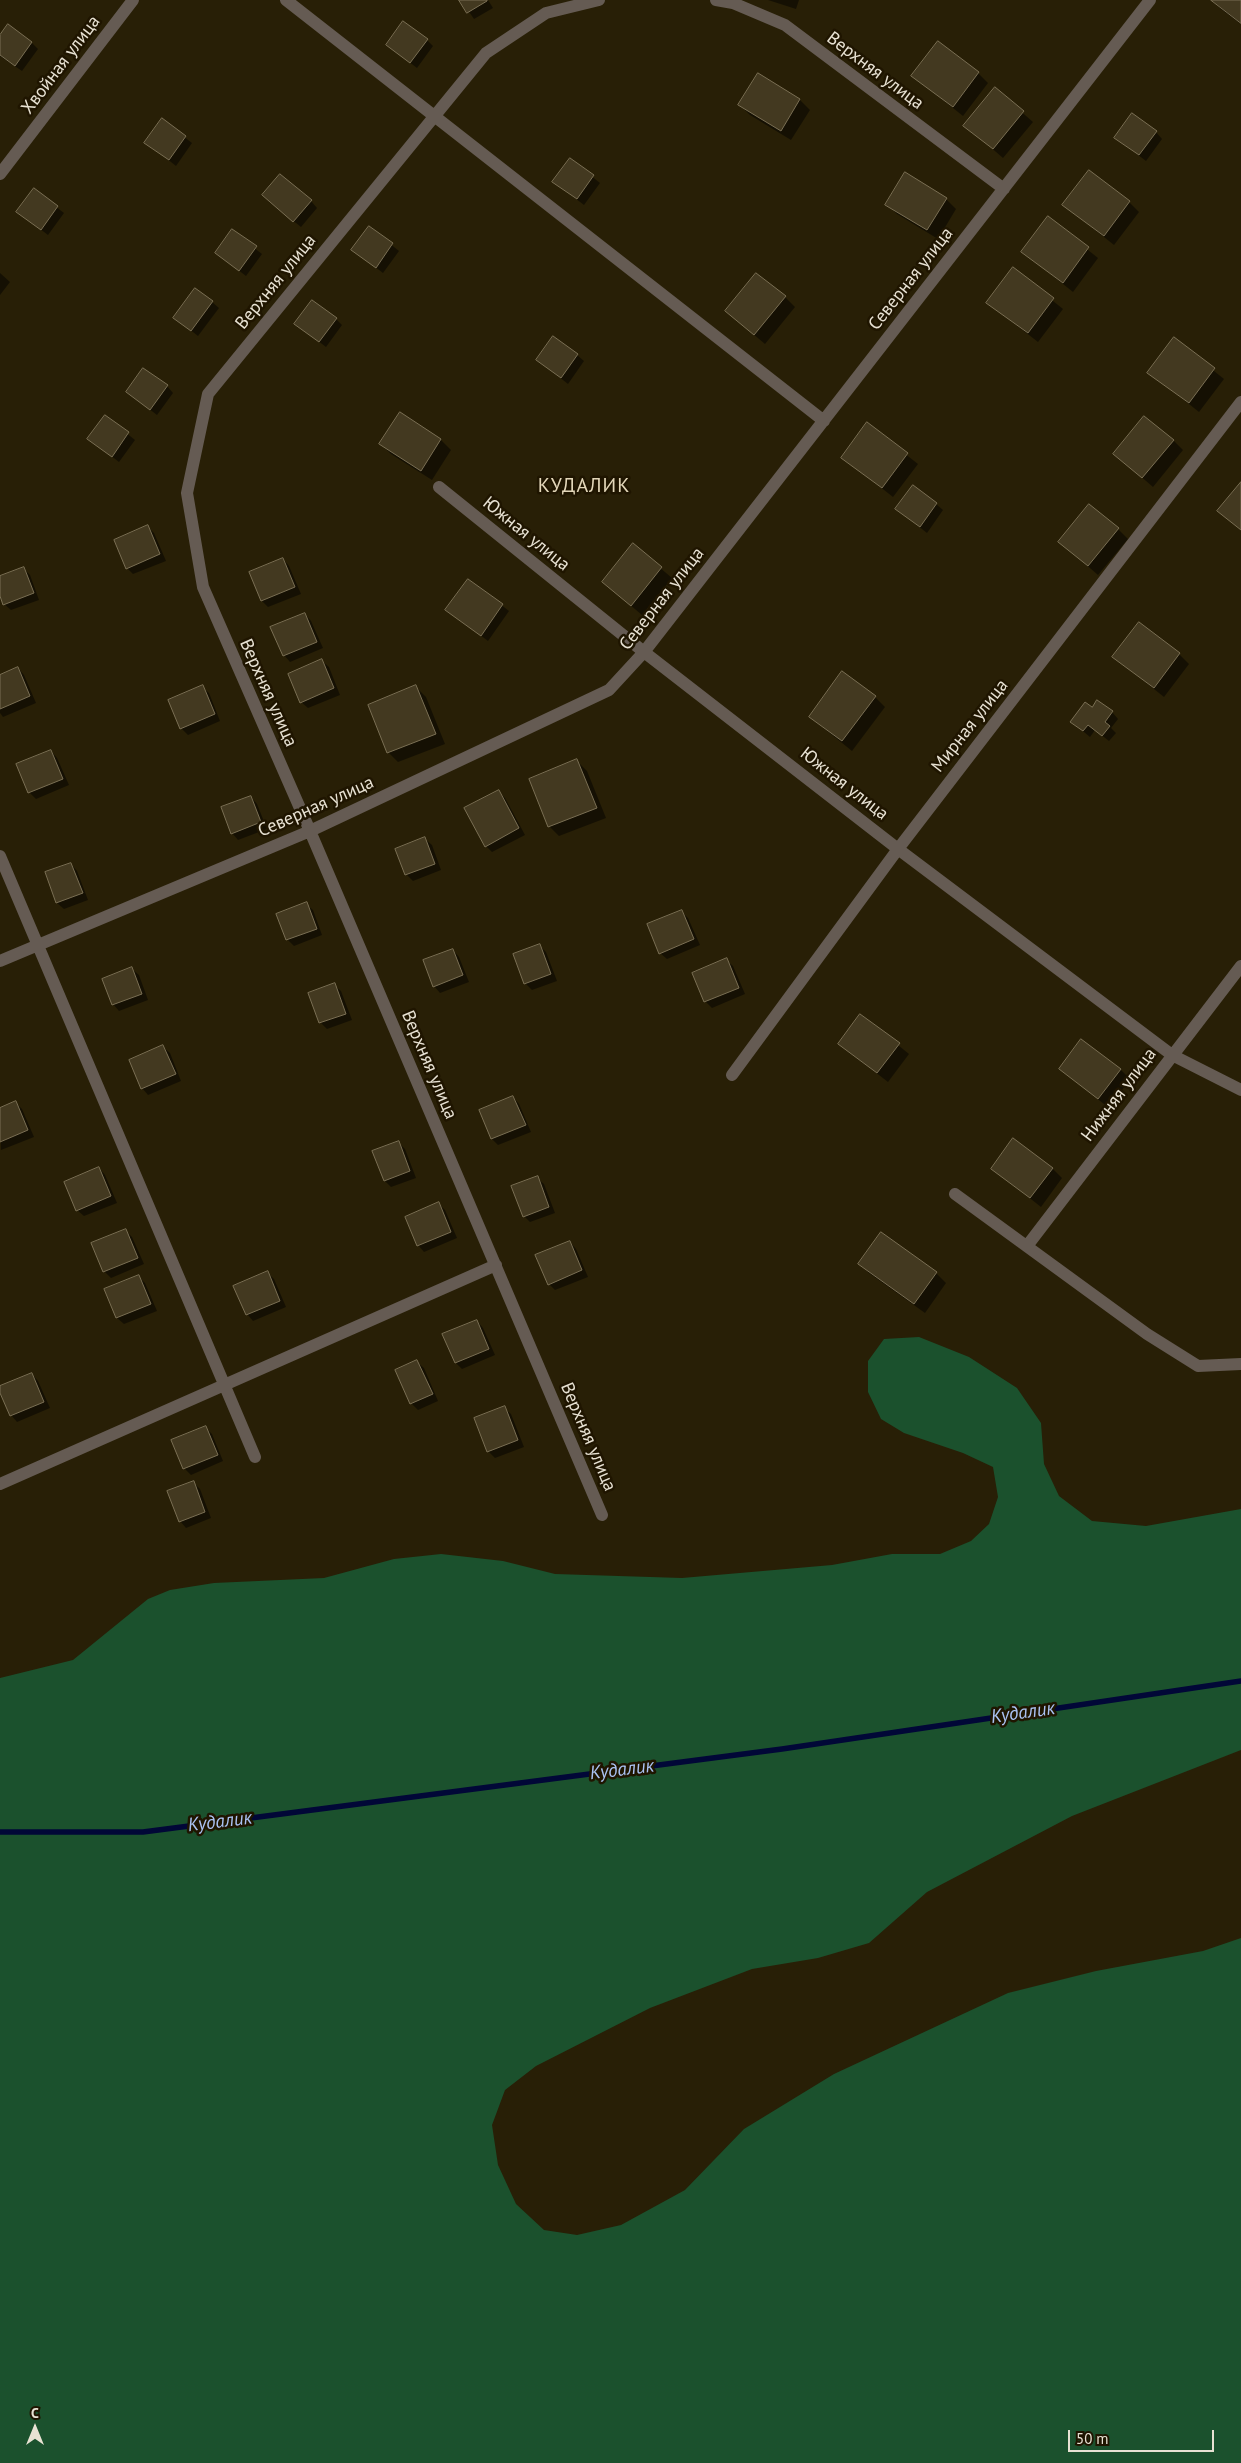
<!DOCTYPE html>
<meta charset="utf-8">
<style>
body{margin:0}
#map{position:relative;width:1241px;height:2463px;overflow:hidden;background:#281f06;font-family:"PT Sans",sans-serif}
canvas{display:block}
.north{position:absolute;left:10px;top:2403px;width:50px;height:50px;-webkit-text-stroke:4px #1f1500;paint-order:stroke;rotate:0deg;font-size:14px;font-weight:700;line-height:20px;text-align:center;color:#e8e2d3}
.north::after{content:'';display:block;margin:auto;width:18px;height:22px;background:#e8e2d3;clip-path:polygon(50% 0,100% 100%,50% 72%,0 100%)}
.scale{position:absolute;left:1068px;top:2430px;width:146px;height:22px;box-sizing:border-box;border:2px solid #e8e2d3;border-top:0;padding-left:6px;font-size:15px;line-height:18px;white-space:nowrap;color:#e8e2d3;-webkit-text-stroke:4px #1f1500;paint-order:stroke}
</style>
<div id="map">
<canvas width="1241" height="2463"></canvas>
<div class="north">С</div>
<div class="scale">50 m</div>
</div>
<script>
const g = document.querySelector('canvas').getContext('2d');
g.lineJoin = 'round';
function fillPath(path, color) { g.fillStyle = color; g.fill(path, 'evenodd'); }
function stroke(path, color, width, dash) { g.strokeStyle = color; g.lineWidth = width; g.lineCap = dash ? 'butt' : 'round'; g.setLineDash(dash || []); g.stroke(path); }
function write(font, color, halo, rows, align = 'center') {
  g.font = font + ' "PT Sans",sans-serif'; g.lineWidth = 5; g.setLineDash([]); g.textBaseline = 'middle'; g.strokeStyle = halo; g.fillStyle = color; for (const [text, x, y, turn = 0] of rows) {
    g.save(); g.translate(x, y); g.rotate((+turn || 0) * Math.PI / 180); g.textAlign = isNaN(turn) ? turn : align; if (halo) g.strokeText(text, 0, 0); g.fillText(text, 0, 0); g.restore();
  }
}
fillPath(new Path2D(`
 M919,1337l50,20 48,31 24,35 3,41 15,32 33,25 54,5 95,-17v241l-169,66 -145,76 -58,51 -51,15 -66,11 -102,39 -114,58 -31,24 -13,35 6,40 18,39 28,26 33,5 44,-10 64,-35 59,-61 90,-55 174,-81 88,-22 107,-20 38,-13v525h-1241v-785l73,-18 75,-61 22,-9 44,-7 110,-5 70,-19 47,-5 62,7 52,13 127,4 150,-13 60,-11h48l31,-13 18,-17 9,-27 -5,-30 -30,-14 -59,-20 -23,-14 -13,-27v-31l16,-22z`), '#1b512d');
fillPath(new Path2D(`
 M461,0h27l5,8 -19,11z
 M768,0h31l-3,9z
 M1212,0h29v24l-20,-15z
 M0,37l32,6 6,6 -16,22 -22,-15z
 M427,40l6,6 -16,22 -30,-23z
 M978,73l10,10 -25,33 -50,-40z
 M758,75l42,25 10,10 -19,30 -41,-25 -10,-10z
 M995,89l38,33 -30,36 -38,-33z
 M162,120l30,23 -16,23 -30,-24z
 M1156,132l6,7 -16,22 -30,-23z
 M570,159l30,24 -16,22 -30,-23z
 M34,190l30,23 -16,22 -30,-23z
 M946,199l10,10 -18,30 -41,-25 -10,-10z
 M311,201l6,7 -16,19 -31,-25z
 M1129,202l10,10 -25,33 -50,-40z
 M1048,218l50,40 -25,34 -50,-40z
 M369,227l30,24 -16,22 -30,-23z
 M232,231l30,23 -16,22 -30,-23z
 M1013,269l50,40 -25,33 -50,-39z
 M0,273l10,9 -10,13z
 M785,297l10,10 -30,37 -39,-33z
 M212,302l7,6 -21,28 -23,-18z
 M336,319l6,6 -16,22 -30,-23z
 M1174,339l50,40 -25,33 -50,-40z
 M577,355l7,6 -16,23 -30,-24z
 M167,386l6,7 -16,22 -30,-23z
 M400,414l41,26 10,10 -19,30 -41,-26 -10,-10z
 M105,416l30,24 -16,22 -30,-23z
 M867,424l51,40 -25,33 -51,-40z
 M1173,440l10,10 -30,37 -38,-33z
 M936,504l7,6 -16,23 -30,-24z
 M148,527l6,6 12,28 -33,13 -6,-6z
 M1118,529l10,10 -30,36 -38,-33z
 M633,545l39,33 -30,37 -39,-33z
 M283,559l6,7 12,28 -33,13 -6,-6z
 M23,568l7,7 9,25 -28,10 -7,-6 -4,-12v-15z
 M469,580l40,31 -21,30 -41,-31z
 M305,614l6,7 12,27 -33,14 -6,-7z
 M1179,654l10,10 -25,33 -50,-40z
 M322,661l7,6 11,28 -32,13 -7,-6z
 M18,668l6,7 12,28 -33,14 -3,-4v-37z
 M202,687l7,6 11,28 -32,14 -7,-7z
 M416,687l10,10 19,47 -47,18 -10,-10z
 M875,697l10,10 -33,44 -42,-34z
 M1092,709l20,3 6,7 -7,9 5,5 -7,8 -14,-11 -5,7 -18,-15z
 M51,751l6,7 12,27 -33,14 -6,-6 -12,-28z
 M577,761l10,10 19,47 -47,18 -10,-10z
 M499,792l6,6 20,37 -33,17 -6,-6z
 M251,797l6,7 10,25 -29,11 -6,-7z
 M425,839l7,6 9,25 -28,11 -7,-7z
 M71,864l6,7 11,29 -24,9 -7,-6z
 M306,904l7,6 9,25 -28,11 -7,-7z
 M681,911l7,7 12,27 -33,14 -7,-6z
 M539,945l7,7 11,29 -25,9 -6,-6 -11,-29z
 M453,950l6,7 10,25 -29,11 -6,-7z
 M726,960l7,6 12,28 -33,14 -7,-7z
 M132,969l7,6 9,25 -29,11 -6,-7z
 M334,985l7,6 11,29 -25,9 -6,-6 -11,-29z
 M861,1015l48,39 -21,28 -49,-38z
 M163,1047l7,6 11,28 -33,14 -6,-7z
 M1060,1069h60l10,10 -21,29z
 M513,1097l6,7 12,28 -33,13 -6,-6 -12,-28z
 M16,1103l6,6 12,28 -33,13 -1,-41z
 M399,1143l6,6 11,29 -25,9 -6,-6z
 M99,1168l6,7 12,28 -33,13 -7,-6z
 M992,1168h60l10,10 -21,29z
 M537,1178l7,6 11,29 -25,9 -6,-6z
 M439,1204l6,6 12,28 -33,14 -6,-7z
 M125,1230l7,7 12,27 -33,14 -7,-7z
 M881,1234l55,39 10,10 -21,30 -56,-40 -10,-10z
 M570,1242l6,7 12,28 -33,13 -6,-6z
 M268,1273l6,6 12,28 -33,14 -6,-7z
 M138,1276l7,7 12,28 -33,13 -7,-6 -11,-28z
 M477,1321l6,7 12,27 -33,14 -6,-6z
 M417,1362l7,6 14,33 -20,9 -7,-7z
 M32,1374l6,7 12,27 -33,14 -6,-7 -11,-28z
 M504,1408l7,6 13,33 -29,11 -7,-7z
 M205,1427l7,7 11,27 -32,14 -7,-7z
 M194,1483l6,6 11,29 -25,10 -6,-7z`), '#0007');
stroke(new Path2D(`
 M0,1832h143l639,-83 459,-68`), '#010737', 5.5);
const building = new Path2D(`
 M459,0h28v1l-20,12z
 M1211,0h30v23z
 M403,21l25,18 -18,24 -24,-18z
 M8,24l24,18 -17,24 -15,-11v-20z
 M938,41l41,31 -26,35 -42,-31z
 M758,73l42,26 -19,32 -43,-26z
 M995,87l29,24 -31,38 -30,-23z
 M1132,113l25,18 -18,24 -25,-17z
 M162,118l24,18 -17,24 -25,-17z
 M570,158l24,17 -17,24 -25,-17z
 M1089,170l41,31 -26,35 -42,-31z
 M905,172l42,26 -20,32 -42,-25z
 M280,174l32,26 -19,22 -31,-27z
 M34,188l24,18 -17,24 -25,-18z
 M1048,216l41,31 -26,36 -42,-31z
 M369,226l24,17 -17,25 -25,-18z
 M232,229l25,17 -18,25 -24,-18z
 M1013,267l41,31 -26,35 -42,-30z
 M756,273l30,23 -32,39 -29,-24z
 M195,288l18,13 -22,30 -18,-13z
 M312,300l25,18 -18,24 -25,-18z
 M553,336l25,18 -17,24 -25,-18z
 M1174,337l41,31 -26,35 -42,-30z
 M143,368l25,17 -18,25 -24,-18z
 M400,412l41,27 -20,32 -42,-27z
 M105,415l24,17 -17,25 -25,-18z
 M1144,416l30,24 -32,38 -29,-24z
 M867,422l41,31 -26,35 -41,-30z
 M1241,482v48l-24,-19z
 M913,485l24,18 -17,24 -25,-18z
 M1089,504l30,24 -31,38 -30,-24z
 M148,525l12,29 -34,15 -12,-29z
 M633,543l29,24 -31,39 -29,-24z
 M283,558l12,29 -34,14 -12,-29z
 M24,567l10,26 -31,12 -3,-9v-20z
 M468,579l35,25 -22,32 -36,-26z
 M305,613l12,29 -34,14 -13,-29z
 M1139,622l41,31 -26,35 -42,-31z
 M322,659l12,29 -34,15 -12,-29z
 M18,667l12,29 -30,13v-34z
 M842,671l34,25 -34,45 -33,-24z
 M203,685l12,29 -35,15 -12,-29z
 M416,685l20,49 -49,19 -19,-48z
 M1097,700l16,11 -8,11 5,4 -8,10 -14,-11 -5,6 -13,-9 15,-20 7,5z
 M51,750l12,29 -35,14 -12,-29z
 M577,759l20,49 -49,19 -19,-48z
 M499,790l20,38 -34,19 -21,-39z
 M251,796l10,26 -30,12 -10,-27z
 M425,837l10,27 -30,11 -10,-26z
 M71,863l12,30 -27,10 -11,-31z
 M307,902l10,27 -31,11 -10,-26z
 M682,910l12,29 -35,15 -12,-30z
 M540,944l11,30 -27,10 -11,-30z
 M453,949l10,26 -30,12 -10,-27z
 M727,958l12,30 -35,14 -12,-29z
 M132,967l10,27 -30,11 -10,-26z
 M335,983l11,31 -27,9 -11,-30z
 M860,1014l40,29 -23,30 -39,-29z
 M1081,1039l40,30 -23,30 -39,-30z
 M163,1045l13,29 -35,15 -12,-29z
 M513,1096l13,29 -35,14 -12,-29z
 M16,1101l12,29 -28,12v-34z
 M1013,1138l40,30 -23,30 -39,-29z
 M399,1141l11,30 -26,10 -12,-30z
 M99,1167l12,29 -35,15 -12,-29z
 M538,1176l11,31 -26,10 -12,-31z
 M439,1202l12,30 -34,14 -12,-29z
 M126,1229l12,29 -35,14 -12,-29z
 M881,1232l56,40 -23,32 -56,-40z
 M570,1241l12,29 -34,15 -13,-30z
 M268,1271l12,30 -34,14 -13,-29z
 M139,1275l12,29 -35,14 -12,-29z
 M477,1320l12,29 -34,14 -13,-29z
 M417,1360l16,34 -23,10 -15,-34z
 M32,1373l12,29 -34,14 -10,-23v-7z
 M505,1406l13,34 -31,12 -13,-34z
 M206,1426l12,29 -35,14 -12,-29z
 M194,1481l11,31 -26,10 -12,-31z`);
fillPath(building, '#433920');
stroke(building, '#7a6f54', 1);
stroke(new Path2D(`
 M286,0l538,421
 M599,0l-53,13 -60,40 -278,341 -21,99 16,94 107,244 292,684
 M716,0l17,3 52,22 219,164
 M0,174l133,-174
 M439,487l205,165 254,197 274,206 69,35
 M0,856l255,601
 M0,961l310,-130 299,-141 35,-38 506,-652
 M732,1075l166,-226 343,-447
 M955,1194l192,140 51,32 43,-2
 M1027,1246l214,-280
 M0,1484l496,-219`), '#655b53', 12);
write('18px', '#e8e2d3', '#1f1500', [
 ["Хвойная улица",61,65,-53],
 ["Верхняя улица",875,71,37],
 ["Северная улица",911,279,-52],
 ["Верхняя улица",276,282,-51],
 ["Южная улица",526,534,39],
 ["Северная улица",662,599,-52],
 ["Верхняя улица",268,693,66],
 ["Мирная улица",970,726,-52],
 ["Южная улица",844,784,38],
 ["Северная улица",316,807,-24],
 ["Верхняя улица",429,1065,67],
 ["Нижняя улица",1119,1095,-53],
 ["Верхняя улица",588,1437,67]
]);
write('italic 19px', '#aac2f2', '#1f1500', [
 ["Кудалик",1023,1713,-8],
 ["Кудалик",622,1770,-7],
 ["Кудалик",220,1822,-7]
]);
g.letterSpacing = '1px';
write('20px', '#e3d7b9', '#1f1500', [
 ["КУДАЛИК",584,486]
]);
g.letterSpacing = '0px';
</script>
